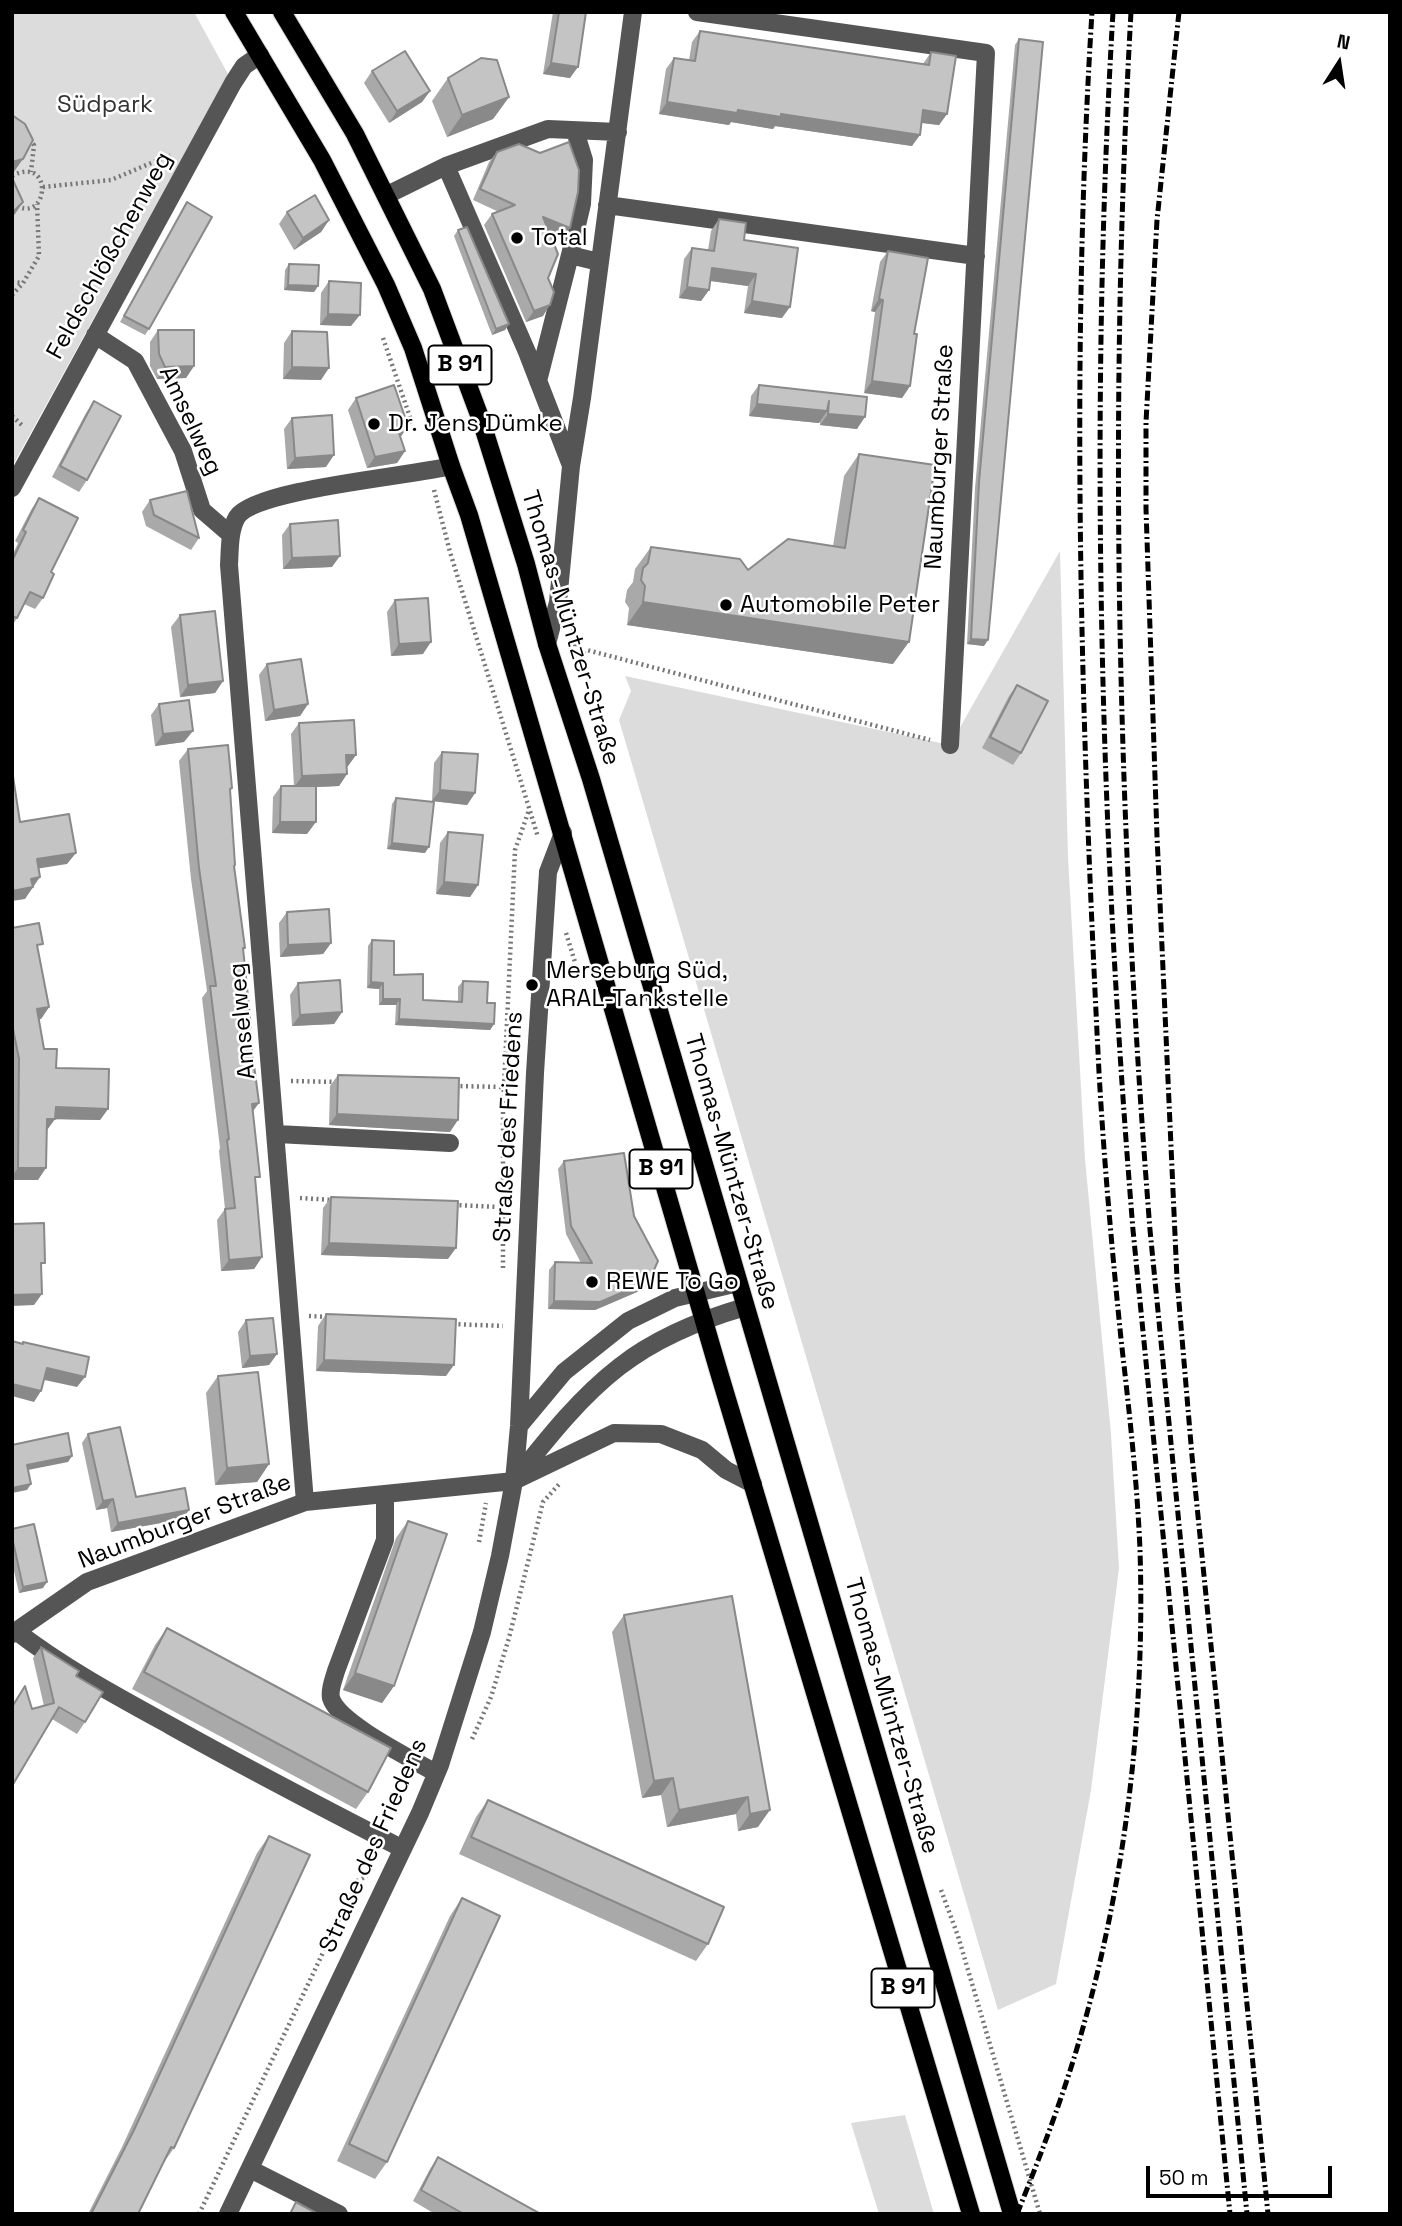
<!DOCTYPE html>
<meta charset="utf-8">
<style>
body{margin:0}
#map{position:relative;width:1402px;height:2226px;overflow:hidden;background:#fff;font-family:"Space Grotesk",sans-serif}
canvas{display:block}
.frame{position:absolute;inset:0;border:14px solid #000;pointer-events:none}
.north{position:absolute;left:1304px;top:28px;width:70px;height:70px;-webkit-text-stroke:5px #fff;paint-order:stroke;rotate:12deg;font-size:19px;font-weight:700;line-height:28px;text-align:center;color:#000}
.north::after{content:'';display:block;margin:auto;width:24px;height:32px;background:#000;clip-path:polygon(50% 0,100% 100%,50% 72%,0 100%)}
.scale{position:absolute;left:1146px;top:2166px;width:186px;height:32px;box-sizing:border-box;border:4px solid #000;border-top:0;padding-left:9px;font-size:21px;line-height:24px;white-space:nowrap;color:#000;-webkit-text-stroke:5px #fff;paint-order:stroke}
</style>
<div id="map">
<canvas width="1402" height="2226"></canvas>
<div class="frame"></div>
<div class="north">N</div>
<div class="scale">50 m</div>
</div>
<script>
const g = document.querySelector('canvas').getContext('2d');
g.lineJoin = 'round';
function fillPath(path, color) { g.fillStyle = color; g.fill(path, 'evenodd'); }
function stroke(path, color, width, dash) { g.strokeStyle = color; g.lineWidth = width; g.lineCap = dash ? 'butt' : 'round'; g.setLineDash(dash || []); g.stroke(path); }
function write(font, color, halo, rows, align = 'center') {
  g.font = font + ' "Space Grotesk",sans-serif'; g.lineWidth = 5; g.setLineDash([]); g.textBaseline = 'middle'; g.strokeStyle = halo; g.fillStyle = color; for (const [text, x, y, turn = 0] of rows) {
    g.save(); g.translate(x, y); g.rotate((+turn || 0) * Math.PI / 180); g.textAlign = isNaN(turn) ? turn : align; if (halo) g.strokeText(text, 0, 0); g.fillText(text, 0, 0); g.restore();
  }
}
fillPath(new Path2D(`
 M12,12h182l34,62 -216,393z
 M1060,551l8,306 17,302 26,275 8,134 -28,222 -35,194 -58,26 -379,-1290 12,-29 -6,-15 325,69z
 M905,2115l29,99h-55l-28,-91z`), '#dcdcdc');
const major = new Path2D(`
 M234,12l88,148 64,125 27,63 38,118 18,49 249,854 253,845
 M282,12l73,122 77,155 49,131 45,144 21,80 44,135 421,1435`);
stroke(major, '#dbdbdb', 20);
stroke(new Path2D(`
 M29,140l5,5 -3,27
 M12,176c43,-23 37,53 0,27
 M43,187l68,-7 59,-25
 M12,282l10,1
 M12,295l11,-12 16,-27 -2,-52
 M383,338l31,91
 M12,416l12,11
 M434,490l16,62 88,285
 M573,628l2,6v23
 M574,658l13,-8 343,90
 M566,933l12,39
 M291,1081l47,1
 M455,1086l49,1
 M300,1198l33,2
 M454,1205l47,2
 M503,1268v-160l12,-258 14,-40
 M309,1316l20,1
 M453,1324l50,2
 M479,1542l7,-39
 M472,1739l19,-42 18,-59 34,-136 18,-20
 M941,1890l17,46 82,278
 M199,2214l158,-333 10,-5`), '#777', 4.5, [2, 3.5]);
stroke(new Path2D(`
 M697,12l289,41 -36,692
 M446,166l81,186 43,111
 M387,195l59,-29 102,-37 70,3
 M607,205l369,51
 M570,255l12,-51 2,-44 -9,-29
 M95,335l40,26 48,90 19,59 29,25
 M538,381l32,-126 29,7
 M12,488l221,-405 11,-17 16,-11
 M547,644l11,-42 13,-136 11,-68 51,-386
 M277,1134l173,9
 M519,1426l45,-54 64,-51 47,-23 63,-15
 M516,1478c31,-39 63,-80 103,-111 37,-29 81,-47 126,-60
 M385,1494v46l-49,131c-2,8 -7,18 -5,27 7,25 81,61 105,75
 M305,1502l-76,-937c1,-15 0,-34 8,-48 18,-28 176,-41 214,-51
 M16,1631c48,37 102,66 155,95 77,43 154,83 232,123
 M12,1634l75,-52 218,-80 209,-21 100,-48 47,1 41,16 24,20 27,14
 M250,2169l89,45
 M228,2214l192,-401 20,-48 42,-133 18,-76 14,-75 5,-55 16,-353 13,-201 15,-39`), '#555', 18);
stroke(major, '#000', 18);
stroke(new Path2D(`
 M1113,12c-24,406 -13,814 20,1218l97,984
 M1131,12c-23,406 -13,813 19,1218l97,984
 M1179,12l-22,208 -11,202v87l11,327 20,443 15,177 76,758
 M1017,2214c25,-62 49,-125 67,-190 43,-154 61,-314 56,-474 -3,-71 -11,-141 -19,-211 -9,-89 -17,-178 -22,-267 -18,-353 -29,-707 -7,-1060`), '#000', 5, [10, 3.5, 2, 3.5]);
fillPath(new Path2D(`
 M553,12h33l-16,66 -27,-4z
 M700,31l223,33 8,-12 16,62 -8,11 -18,-2 -9,23 -137,-20 -2,3 -42,-7 -2,3 -70,-11 7,-45 8,-11 15,2 3,-18z
 M1019,39l-35,607 -17,-2 8,-156 40,-443z
 M372,71l58,20 -8,11 -33,21 -25,-40z
 M448,78l61,19 -16,22 -46,18 -15,-36z
 M497,152l73,76 -8,11 -12,-6 -2,45 -5,38 -17,6 -42,-97 8,-11 7,-2 -26,-12 16,-38z
 M187,202l-38,127 -4,6 -25,-13z
 M287,212l42,8 -8,12 -27,18 -15,-26z
 M719,219l25,21 38,78 -38,-5 4,-27 -38,-5 -1,9 -8,11 -22,-3 5,-39 8,-11 16,2 3,-19z
 M458,230l51,94 -4,6 -13,5 -38,-99z
 M888,251l26,83 -4,52 -8,12 -38,-5 11,-81 -4,-1 9,-49z
 M289,264l29,22 -4,6 -30,-2 1,-20z
 M329,281l22,45 -31,-1 1,-32z
 M158,330l36,36 -8,12 -29,1 -7,-13v-24z
 M292,331l29,49 -38,-1 1,-36z
 M759,385l108,12 -10,32 -37,-4v-4l-1,2 -70,-7 2,-20z
 M356,398l52,28 -8,11 5,14 -8,12 -30,5 -19,-58z
 M94,401l-7,79 -8,12 -27,-15 34,-64z
 M292,418l34,49 -39,2 -3,-40z
 M859,454l34,210 -266,-39 2,-17 -4,-6 2,-12 6,-8 2,-13 16,-22 97,23 85,-24 11,-70z
 M39,498l12,74 -8,26 -8,11 -11,-5 -7,14 -5,8v-70l6,-13 -3,-2 16,-31z
 M150,500l49,38 -8,12 -45,-24 -4,-14z
 M290,524l42,43 -49,2 -1,-34z
 M395,600l28,54 -32,2 -4,-44z
 M180,615l43,66 -8,12 -35,4 -9,-70z
 M267,664l41,40 -8,12 -35,5 -6,-46z
 M1017,685l4,68 -8,12 -31,-17 27,-52z
 M159,704l25,38 -29,4 -4,-31z
 M299,723l57,32 -9,12v7l-8,12 -23,1 -9,47 -35,-1 1,-36 8,-11h13l-3,-52z
 M188,749l42,42 5,74 -1,3 11,80 -2,3 6,78 7,154 6,74 -8,12 -33,2 -4,-51 8,-11 -6,-58 1,-3 -18,-150 5,-7 -16,-112 -12,-118z
 M442,752l33,41 -8,12 -35,-4 2,-38z
 M396,798l29,55 -38,-4 5,-45z
 M448,832l30,53 -8,12 -34,-3 4,-51z
 M287,912l44,31 -8,11 -43,3 -1,-34z
 M12,928l26,22 11,57 -8,12h-3l6,30 12,19 52,41 -8,11 -45,-1 -8,11 -9,50h-26z
 M372,940l22,35 29,25 35,2v-15l5,-6 24,22 7,21 -4,6 -95,-5 1,-20h-17v-16l-12,-1 1,-42z
 M298,983l44,29 -8,12 -42,2 -2,-31z
 M338,1075l112,57 -121,-7 1,-39z
 M564,1161l70,55 15,65 -5,8 -49,21 -47,-1 1,-39 6,-8 26,1 -15,-29 -8,-65z
 M331,1197l117,62 -127,-4 2,-47z
 M326,1314l120,62 -130,-5 2,-45z
 M246,1320l31,34 -8,11 -27,3 -4,-36z
 M218,1376l51,88 -12,18 -42,3 -9,-92z
 M88,1434l48,63 47,22 -72,13 -4,-24 -11,2 -14,-67z
 M408,1521l-14,165 -12,17 -39,-13 53,-152z
 M12,1529l31,59 -24,5 -7,-31z
 M732,1596l26,231 -20,4 -2,-17 -69,13 -6,-32 -19,3 -30,-166 12,-17z
 M167,1628l201,164 -12,17 -224,-120 23,-44z
 M41,1647l35,29 9,46 -8,12 -25,-15 -40,67v-81l13,-19 7,23 12,-3 -11,-48z
 M488,1800l220,144 -12,17 -237,-107 17,-37z
 M269,1836l-95,312 -12,17 -24,49h-50l34,-67 135,-294z
 M462,1898l-75,264 -12,17 -38,-18 113,-245z
 M438,2157l103,57h-106l-22,-13 17,-32z`), '#a9a9a9');
fillPath(new Path2D(`
 M551,63l27,4 -8,11 -27,-4z
 M430,91l-8,11 -33,21 8,-12z
 M509,97l-16,22 -46,18 15,-22z
 M667,102l114,12 139,21 -8,11 -137,-20 -2,3 -42,-7 -2,3 -70,-11z
 M923,110l24,4 -8,11 -24,-3z
 M23,159l-10,14h-1v-11z
 M23,202l-8,12 -3,3v-4z
 M543,217l27,11 -8,11 -26,-11z
 M329,220l-8,12 -27,18 9,-12z
 M712,268l44,6 -8,12 -44,-6z
 M288,285l30,1 -4,6 -30,-2z
 M687,287l22,3 -8,11 -22,-3z
 M879,299l4,1 -8,12 -4,-1z
 M752,301l38,6 -8,11 -38,-5z
 M550,305l-7,11 -17,6 8,-11z
 M328,314l32,1 -9,11 -31,-1z
 M509,324l-4,6 -13,5 4,-6z
 M194,366l-8,12 -29,1 8,-12z
 M292,367l37,1 -8,12 -38,-1z
 M872,381l38,5 -8,12 -38,-5z
 M757,404l70,7 -8,12 -70,-7z
 M828,414l37,3 -8,12 -37,-4z
 M408,426l-8,12 -2,-8z
 M405,451l-8,12 -30,5 8,-11z
 M334,455l-8,12 -39,2 8,-11z
 M340,556l-8,11 -49,2 9,-11z
 M643,602l266,40 -16,22 -266,-39z
 M971,639l17,1 -4,6 -17,-2z
 M431,642l-8,12 -32,2 8,-12z
 M223,681l-8,12 -35,4 8,-12z
 M308,704l-8,12 -35,5 9,-11z
 M193,731l-9,11 -29,4 8,-12z
 M346,755h10l-8,11 -10,1z
 M347,774l-8,12 -45,2 8,-12z
 M440,790l35,3 -8,12 -35,-4z
 M280,822h36l-9,12 -35,-1z
 M392,843l37,4 -4,6 -38,-4z
 M76,853l-9,11 -38,6 8,-11z
 M40,877l-15,22 -13,2v-10l19,-12z
 M444,882l34,3 -8,12 -34,-3z
 M331,943l-8,11 -43,3 8,-12z
 M371,982l12,1 -4,6 -12,-1z
 M383,999h17l-4,6h-17z
 M49,1007l-8,12 -12,2 8,-12z
 M342,1012l-8,12 -42,2 8,-11z
 M399,1019l95,5 -4,6 -95,-5z
 M259,1103l-8,11 1,-10z
 M56,1107l52,2 -8,11 -52,-1z
 M337,1114l121,6 -8,12 -121,-7z
 M47,1119h8l-8,11h-8z
 M18,1168h28l-8,12h-26v-4z
 M329,1243l127,5 -8,11 -127,-4z
 M262,1257l-8,12 -33,2 8,-11z
 M649,1281l-5,8 -49,21 -47,-1 6,-8z
 M42,1294l-8,11 -22,1v-11z
 M277,1354l-8,11 -27,3 8,-12z
 M324,1360l130,5 -8,11 -130,-5z
 M47,1368l38,9 -8,10 -37,-8z
 M12,1384l29,7 -7,11 -22,-6z
 M72,1456l-4,6 -45,9 4,-6z
 M269,1464l-12,18 -42,3 12,-17z
 M31,1484l-4,6 -15,3v-5z
 M113,1499l-6,9 -11,2 7,-9z
 M189,1510l-6,9 -72,13 7,-9z
 M47,1582l-4,6 -24,5 4,-6z
 M355,1673l39,13 -12,17 -39,-13z
 M673,1778l-12,17 -19,3 12,-17z
 M748,1797l-12,17 -69,13 12,-17z
 M770,1810l-12,17 -20,4 12,-17z`), '#898989');
const building = new Path2D(`
 M559,12h27l-8,55 -27,-4z
 M700,31l229,34 2,-13 25,4 -9,58 -24,-4 -3,25 -139,-21v3l-43,-7 -1,3 -70,-11 7,-44 21,3z
 M1019,39l24,3 -55,598 -17,-1 8,-157z
 M405,51l25,40 -33,20 -25,-40z
 M481,58l16,2 12,37 -47,18 -14,-37z
 M12,115l13,9 8,16 -10,19 -11,3z
 M569,142l10,28 -1,22 -8,36 -27,-11 15,37 -10,24 6,14 -4,13 -16,6 -42,-97 23,-9 -35,-16 17,-37 22,-8 21,9z
 M12,178l11,24 -11,11z
 M315,195l14,25 -26,18 -16,-26z
 M187,202l25,15 -63,112 -25,-13z
 M719,219l27,4 -2,17 54,8 -8,59 -38,-6 4,-27 -44,-6 -3,22 -22,-3 5,-39 22,3z
 M467,227l42,97 -13,5 -38,-99z
 M888,251l40,7 -14,76h3l-7,52 -38,-5 11,-81 -4,-1z
 M289,264l30,1 -1,21 -30,-1z
 M329,281l32,2 -1,32 -32,-1z
 M158,330h36v36l-29,1 -6,-13z
 M292,331l35,1 2,36 -37,-1z
 M394,385l14,41 -10,4 7,21 -30,6 -19,-59z
 M759,385l108,12 -2,20 -37,-3 1,-13 -2,10 -70,-7z
 M94,401l27,15 -34,64 -27,-14z
 M332,415l2,40 -39,3 -3,-40z
 M859,454l76,11 -26,177 -266,-40 2,-16 -4,-6 2,-12 5,-5 3,-16 89,12 8,11 40,-31 57,9z
 M187,491l12,47 -45,-23 -4,-15z
 M39,498l39,20 -27,54 3,2 -11,24 -13,-6 -13,26 -5,-2v-55l14,-29 -3,-2z
 M338,520l2,36 -48,2 -2,-34z
 M428,598l3,44 -32,2 -4,-44z
 M215,611l8,70 -35,4 -8,-70z
 M301,659l7,45 -34,6 -7,-46z
 M1017,685l31,16 -27,52 -31,-16z
 M189,700l4,31 -30,3 -4,-30z
 M354,720l2,35h-10l1,19 -45,2 -3,-53z
 M228,745l4,43 -2,1 5,76 -1,1 11,82h-2l8,79h-2l10,76 -7,1 8,73h-5l7,80 -33,3 -4,-51 10,-1 -8,-68 2,-1 -19,-153h6l-17,-118 -11,-119z
 M442,752l36,2 -3,39 -35,-3z
 M12,770l8,52 49,-8 7,39 -39,6 3,18 -9,2 2,8 -21,4z
 M281,786h35v36h-36z
 M396,798l38,4 -5,45 -37,-4z
 M448,832l35,3 -5,50 -34,-3z
 M329,909l2,34 -43,2 -1,-33z
 M39,923l4,21 -6,1 12,62 -12,2 7,40h13l-1,19 53,1 -1,40 -52,-2 -1,12h-8l-1,49h-28l1,-109 -7,-35v-96z
 M372,940l22,1v34l29,-1v26l39,2 1,-21 25,1 -1,21h8l-1,21 -95,-5 1,-20h-17v-16l-12,-1z
 M340,980l2,32 -42,3 -2,-32z
 M338,1075l121,3 -1,42 -121,-6z
 M624,1153l10,63 24,45 -9,20 -49,21 -46,-1 1,-39 37,1 -21,-37 -7,-65z
 M331,1197l127,4 -2,47 -127,-5z
 M44,1223l1,40h-4l1,31 -30,1v-71z
 M326,1314l130,5 -2,46 -130,-5z
 M273,1318l4,36 -27,2 -4,-36z
 M12,1341l11,3v-2l66,15 -4,20 -38,-9 -6,23 -29,-7z
 M258,1372l11,92 -42,4 -9,-92z
 M120,1427l16,70 49,-9 4,22 -71,13 -5,-24 -10,2 -15,-67z
 M68,1433l4,23 -45,9 4,19 -19,4v-43z
 M408,1521l39,13 -53,152 -39,-13z
 M34,1524l13,58 -24,5 -11,-50v-8z
 M732,1596l38,214 -20,4 -2,-17 -69,13 -6,-32 -19,3 -30,-166z
 M167,1628l224,120 -23,44 -224,-120z
 M41,1647l38,24 -3,5 27,16 -18,30 -26,-15 -47,79v-79l13,-21 7,23 22,-6z
 M488,1800l236,107 -16,37 -237,-107z
 M269,1836l41,19 -136,293 -3,-1 -33,67h-47l43,-84z
 M462,1898l38,18 -113,246 -38,-18z
 M438,2157l103,57h-77l-43,-24z
 M296,2202l22,12h-28z`);
fillPath(building, '#c4c4c4');
stroke(building, '#898989', 2);
for (const [x, y, r, color] of [
 [517,238,7,"#000"],
 [374,424,7,"#000"],
 [726,605,7,"#000"],
 [532,985,7,"#000"],
 [592,1282,7,"#000"]
]) { const dot = new Path2D(); dot.arc(x, y, r, 0, 2 * Math.PI); g.fillStyle = color; g.fill(dot); stroke(dot, '#fff', 2.5); }
for (const [x, y, w] of [
 [460,365,63],
 [661,1169,63],
 [903,1988,63]
]) { const box = new Path2D(); box.roundRect(x - w / 2, y - 19.5, w, 39, 5); g.fillStyle = '#fff'; g.fill(box); stroke(box, '#000', 2); }
write('bold 23px', '#000', null, [
 ["B 91",460,365],
 ["B 91",661,1169],
 ["B 91",903,1988]
]);
write('24px', '#333', '#fff', [
 ["Südpark",105,105]
]);
write('24px', '#000', '#fff', [
 ["Total",531,238],
 ["Dr. Jens Dümke",388,424],
 ["Automobile Peter",740,605],
 ["Merseburg Süd,",546,971],
 ["ARAL-Tankstelle",546,999],
 ["REWE To Go",606,1282]
], 'left');
write('24px', '#000', '#fff', [
 ["Feldschlößchenweg",110,256,-61],
 ["Amselweg",190,421,65],
 ["Naumburger Straße",940,457,-87],
 ["Thomas-Müntzer-Straße",570,628,73],
 ["Amselweg",243,1021,-95],
 ["Straße des Friedens",509,1127,-87],
 ["Thomas-Müntzer-Straße",731,1172,74],
 ["Naumburger Straße",185,1522,-21],
 ["Thomas-Müntzer-Straße",891,1716,74],
 ["Straße des Friedens",374,1846,-66]
]);
</script>
